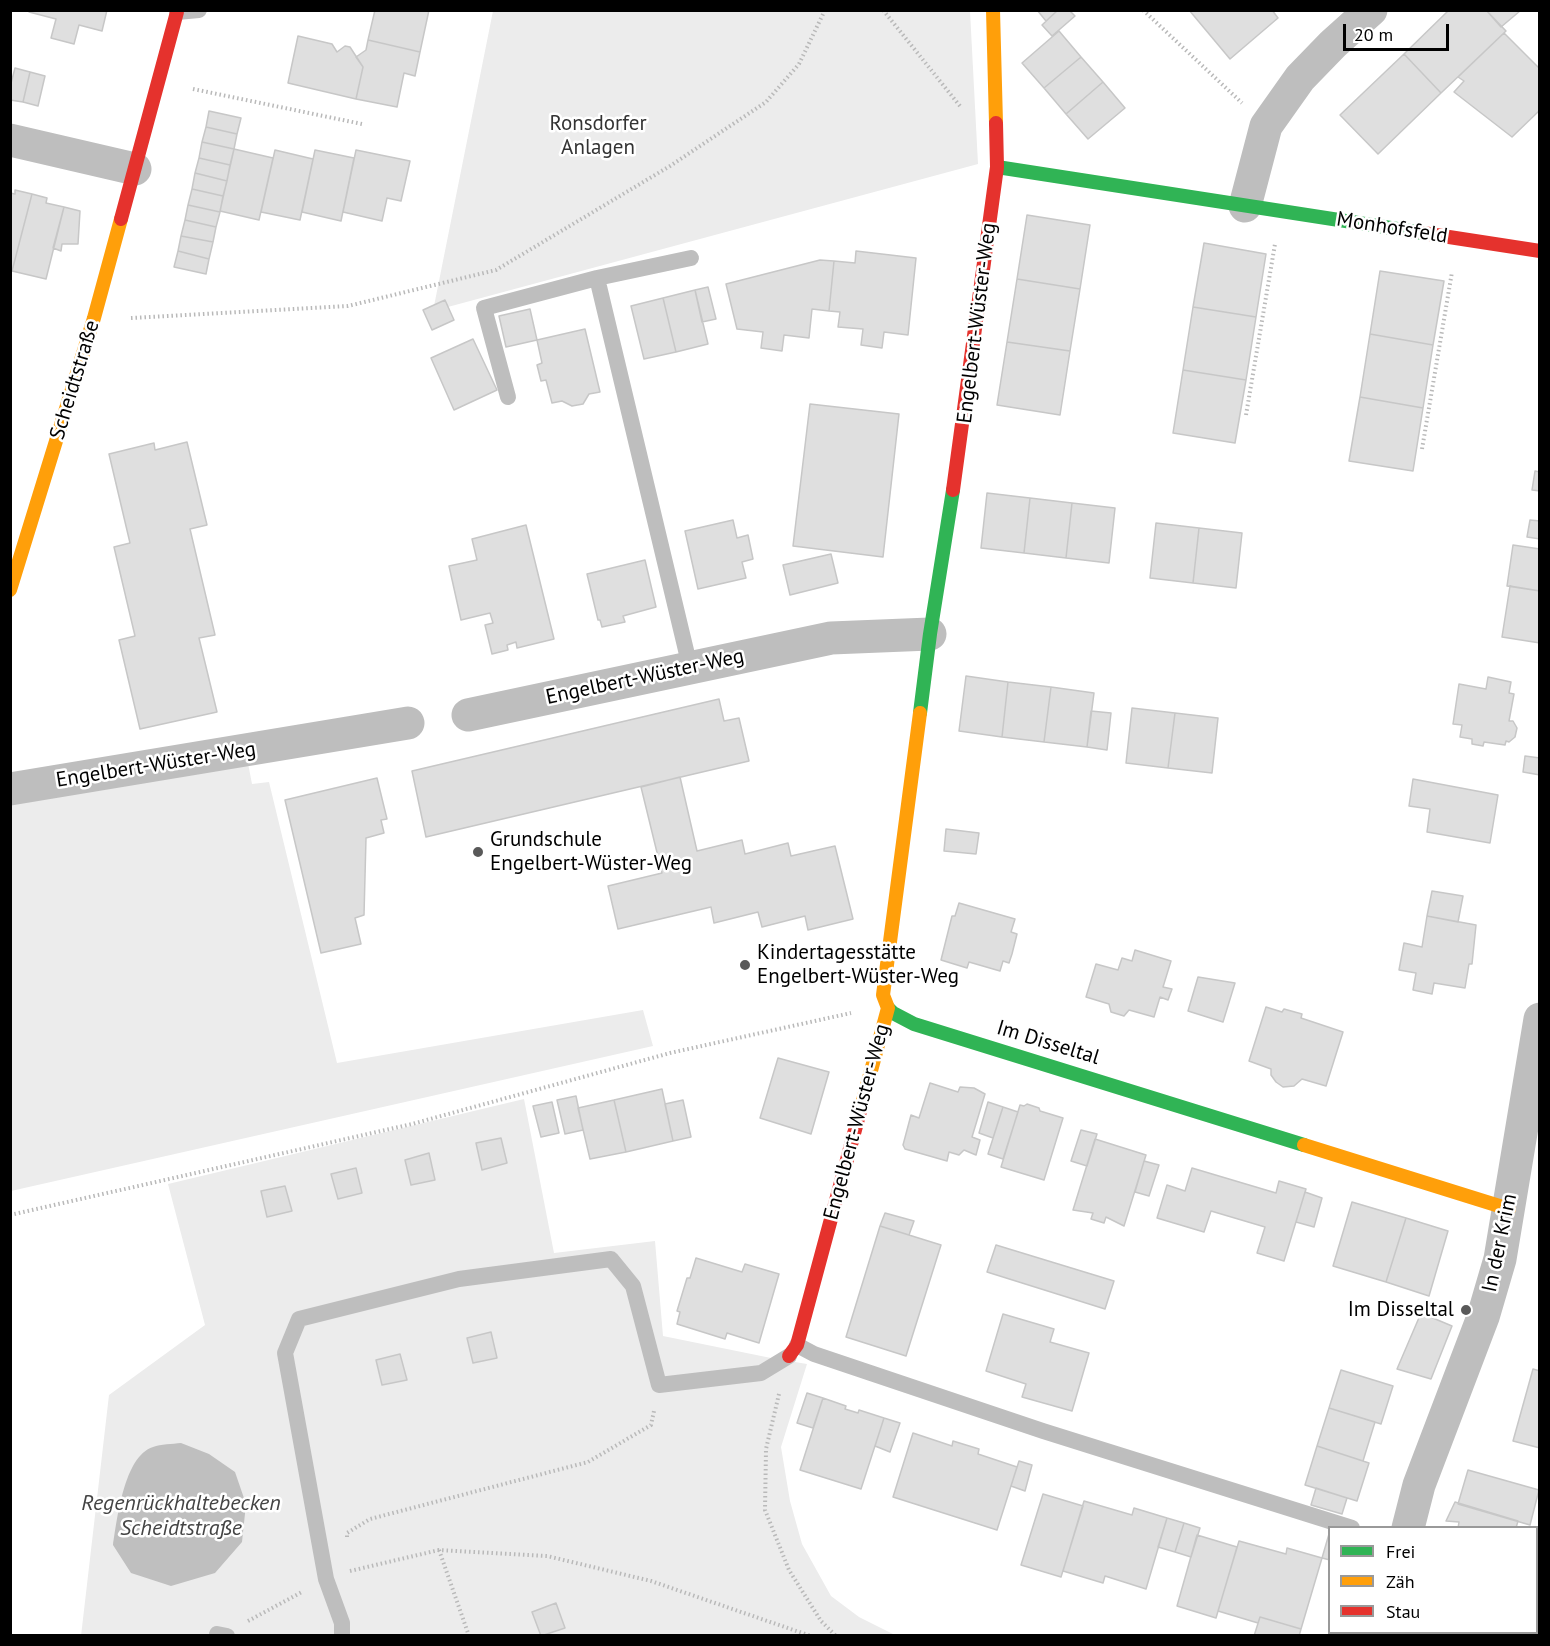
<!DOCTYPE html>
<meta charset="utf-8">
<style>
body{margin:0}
#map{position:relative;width:1550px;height:1646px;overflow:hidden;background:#fff;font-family:"PT Sans",sans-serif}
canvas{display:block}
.frame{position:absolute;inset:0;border:12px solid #000;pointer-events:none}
.legend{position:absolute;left:1328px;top:1526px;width:210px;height:108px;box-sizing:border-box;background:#fff;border:2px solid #999;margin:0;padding:8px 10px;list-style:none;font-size:18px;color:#000}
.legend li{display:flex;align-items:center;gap:12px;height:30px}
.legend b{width:30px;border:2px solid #999}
.scale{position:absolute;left:1343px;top:24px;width:106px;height:27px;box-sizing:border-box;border:3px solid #000;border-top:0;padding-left:8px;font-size:18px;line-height:21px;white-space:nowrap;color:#000;-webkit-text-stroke:4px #fff;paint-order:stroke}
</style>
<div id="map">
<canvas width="1550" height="1646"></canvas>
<div class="frame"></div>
<ul class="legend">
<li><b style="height:8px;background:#30b455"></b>Frei</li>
<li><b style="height:8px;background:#ff9f0a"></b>Zäh</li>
<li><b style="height:8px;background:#e5322d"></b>Stau</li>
</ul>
<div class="scale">20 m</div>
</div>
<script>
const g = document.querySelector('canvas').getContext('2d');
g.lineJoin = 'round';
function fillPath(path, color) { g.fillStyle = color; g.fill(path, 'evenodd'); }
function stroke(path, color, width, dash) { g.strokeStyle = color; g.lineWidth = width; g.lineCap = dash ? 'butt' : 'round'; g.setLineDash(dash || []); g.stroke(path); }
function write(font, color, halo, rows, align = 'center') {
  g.font = font + ' "PT Sans",sans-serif'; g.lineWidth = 5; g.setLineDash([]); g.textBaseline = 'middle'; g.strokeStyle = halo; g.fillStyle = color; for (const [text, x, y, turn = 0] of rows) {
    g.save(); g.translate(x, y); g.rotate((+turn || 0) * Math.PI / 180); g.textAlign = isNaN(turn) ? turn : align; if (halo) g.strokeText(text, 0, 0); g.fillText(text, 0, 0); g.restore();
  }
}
fillPath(new Path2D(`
 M493,11h477l8,153 -545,147z
 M247,758l5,26 17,-2 68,281 306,-53 10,36 -642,145v-388z
 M524,1099l30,154 101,-12 8,95 108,22 36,6 -26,83 9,54 12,43 29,52 28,21 36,18 -814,1 28,-241 96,-70 -37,-141z
 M1539,1603v32h-128l1,-3h124l1,-28z`), '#ececec');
fillPath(new Path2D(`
 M181,1443l28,11 26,18 11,32 -4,38 -27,31 -44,13 -40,-13 -18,-28c4,-25 11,-89 40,-98 8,-3 19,-3 28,-4z`), '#bfbfbf');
const building = new Path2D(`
 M30,10h77l-5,21 -23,-6 -5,19 -23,-6 5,-19 -27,-7z
 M375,10h54l-9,42 -52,-12z
 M1037,10h21l-12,11z
 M1058,10h11l6,6 -23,20 -10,-11z
 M1189,10h83l6,8 -48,41z
 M1449,10h37l20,21 -65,62 -37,-39z
 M1486,10h34v1l-19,16z
 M1059,31l22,26 -37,31 -22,-25z
 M1504,33l36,36v41l-28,27 -58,-45 10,-11 -6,-4z
 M298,36l34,8 5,8 8,-6 5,1 13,20 -7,32 -68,-16z
 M368,40l52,12 -5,24 -11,-3 -7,34 -41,-8 7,-32 -7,-10 10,-7z
 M1404,54l37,39 -63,61 -38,-39z
 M1081,57l22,25 -37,32 -22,-26z
 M15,68l15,4 -7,30 -13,-2v-13z
 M30,72l15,4 -7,30 -15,-4z
 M1103,82l22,26 -37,31 -22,-25z
 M209,111l32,7 -4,16 -31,-7z
 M206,127l31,7 -3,15 -32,-7z
 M202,142l32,7 -4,16 -31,-7z
 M234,149l39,9 -14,62 -39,-9z
 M275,150l38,9 -13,61 -39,-8z
 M315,150l39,8 -13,63 -39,-9z
 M356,150l54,11 -9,40 -14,-3 -5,23 -39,-9z
 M199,158l31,7 -3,16 -32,-8z
 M195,173l32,8 -4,15 -31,-7z
 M192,189l31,7 -3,16 -32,-7z
 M15,190l17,4 -20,77 -2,-1v-77l5,1z
 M32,194l15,4 -1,5 18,4 -18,72 -34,-8z
 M188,205l32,7 -4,15 -31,-7z
 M64,207l16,4 -2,33h-16l-1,7 -8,-3z
 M1027,215l63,10 -10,64 -63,-10z
 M185,220l31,7 -3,15 -32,-6z
 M181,236l32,6 -4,17 -31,-8z
 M1204,243l62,11 -10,63 -63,-10z
 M178,251l31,8 -3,15 -32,-7z
 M856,251l60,7 -8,77 -24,-3 -2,16 -21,-3 2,-16 -25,-2 2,-15 -11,-1 5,-50 21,2z
 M820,260l14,1 -5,50 -17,-2 -3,29 -25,-3 -2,16 -21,-3 2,-16 -26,-3 -11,-45z
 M1380,271l64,10 -11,64 -63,-11z
 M1017,279l63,10 -10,62 -63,-9z
 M708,287l8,32 -14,3 -7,-32z
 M695,290l13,54 -32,8 -13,-54z
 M663,298l13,54 -32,7 -13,-53z
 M445,300l9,20 -22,10 -9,-20z
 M1193,307l63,10 -10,63 -63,-10z
 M530,309l7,31 -31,7 -7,-31z
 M585,329l15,63 -11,2 -6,10 -11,2 -10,-5 -10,2 -6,-23 -5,1 -4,-16 5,-2 -5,-23z
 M1370,334l63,11 -10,63 -63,-11z
 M473,339l24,51 -43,20 -23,-52z
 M1007,342l63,9 -10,64 -63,-10z
 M1183,370l63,10 -11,63 -62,-10z
 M1360,397l63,11 -10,63 -64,-10z
 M810,404l89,10 -16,143 -90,-11z
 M187,442l20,83 -17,4 25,106 -16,3 18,74 -77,17 -21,-89 16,-4 -21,-89 16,-4 -21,-89 45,-11 1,7z
 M1535,471l5,1v19l-8,-1z
 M987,493l43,5 -6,55 -43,-5z
 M1030,498l42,5 -6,55 -42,-5z
 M1072,503l43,5 -6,55 -43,-5z
 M733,520l4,18 11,-3 5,24 -11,3 4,16 -48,11 -13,-58z
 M1530,520l10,1v18l-13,-2z
 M1156,523l43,5 -6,55 -43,-5z
 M526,525l28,114 -37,9 -1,-6 -9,3 1,5 -16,4 -7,-29 8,-2 -3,-10 -29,7 -12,-54 28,-6 -5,-21z
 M1199,528l43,5 -6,55 -43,-5z
 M1513,545l27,4v42l-33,-5z
 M831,554l7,29 -48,12 -7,-30z
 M645,560l11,47 -33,9 2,6 -23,5 -2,-7h-2l-11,-46z
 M1510,586l30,5v52l-38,-6z
 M966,676l42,6 -6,55 -43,-6z
 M1488,677l23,5 -2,11 5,1 -5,27h4l4,7 -2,9 -6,5 -3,-1 -1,4 -21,-3 -1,4 -11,-2v-5l-12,-2 2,-12 -9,-1 6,-40 27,5z
 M1008,682l43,5 -7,55 -42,-5z
 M1051,687l43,6 -7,54 -43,-5z
 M719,699l5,22 15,-3 10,43 -323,76 -14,-66z
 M1132,708l43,5 -7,55 -42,-5z
 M1091,711l20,2 -4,37 -20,-3z
 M1175,713l43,5 -6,55 -44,-5z
 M1525,756l15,2v17l-17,-3z
 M680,777l17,74 45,-11 3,14 43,-11 3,13 44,-10 18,73 -45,11 -3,-14 -43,11 -4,-15 -44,11 -3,-16 -93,22 -10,-43 54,-13 -21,-86z
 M377,778l10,41 -6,1 3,13 -18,5 -2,77 -9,3 6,26 -40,9 -36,-153z
 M1413,779l85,16 -8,48 -63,-11 3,-23 -21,-3z
 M946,829l33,4 -3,21 -32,-3z
 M1432,891l31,5 -5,26 -31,-6z
 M959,903l56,16 -4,13 6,2 -5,20 -3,9 -6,-2 -3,10 -31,-9 -2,6 -26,-8 11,-44h3z
 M1427,916l49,9 -4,39h-3l-4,24 -31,-5 -2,11 -19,-4 3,-17 -17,-3 5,-27 18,4z
 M1135,950l36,11 -8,26 9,2 -4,11 -8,-3 -6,20 -25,-7 -5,6 -13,-4 -2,-8 -23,-7 10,-33 22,6 4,-12 10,3z
 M1198,977l37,6 -12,39 -35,-11z
 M1266,1007l16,5 2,-3 18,5 -1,4 42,14 -17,54 -24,-7 -8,7 -11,1 -7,-5 -5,-7v-6l-22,-8z
 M778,1058l51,14 -18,62 -51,-16z
 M930,1083l28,9 2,-5 14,1 11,6 -13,43 8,3 -4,15 -12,-5 -5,5 -10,-3 -2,9 -42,-12 -2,-4 8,-30 8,3z
 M662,1089l11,52 -47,11 -12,-52z
 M576,1096l7,34 -18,4 -8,-34z
 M614,1100l12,52 -36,7 -12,-51z
 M683,1100l8,37 -18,4 -8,-37z
 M552,1102l7,31 -18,4 -8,-31z
 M988,1102l15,5 -10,31 -14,-5z
 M1027,1104l12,4 1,3 23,7 -19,62 -43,-13 19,-62 4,1z
 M1003,1107l15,5 -15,47 -15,-5z
 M1081,1130l16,4 -10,32 -16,-5z
 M501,1138l6,25 -25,7 -6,-27z
 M1095,1139l51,16 -22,71 -18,-9 -2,6 -13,-4 2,-6 -20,-3z
 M429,1153l6,27 -24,5 -6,-25z
 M1144,1161l15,4 -10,31 -14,-4z
 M356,1168l6,25 -24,6 -7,-25z
 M1192,1168l84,25 3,-12 27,8 -22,72 -27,-8 8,-26 -54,-16 -7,21 -47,-14 10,-33 18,6z
 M285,1186l7,25 -25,6 -6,-26z
 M1305,1192l17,6 -8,29 -18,-5z
 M1352,1202l54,16 -20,64 -53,-16z
 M885,1213l29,8 -5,14 -29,-9z
 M1406,1218l42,13 -19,65 -43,-14z
 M880,1226l61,19 -35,111 -60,-19z
 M996,1245l118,36 -9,28 -118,-37z
 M696,1258l46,14 3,-8 34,10 -20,69 -32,-10 -2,6 -48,-15 3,-12 -3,-1 10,-33h3z
 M1421,1313l31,13 -21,53 -34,-10z
 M1003,1314l51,15 -4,13 39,11 -17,58 -50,-14 4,-13 -40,-13z
 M491,1332l6,26 -24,5 -6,-25z
 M400,1354l7,26 -25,5 -6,-25z
 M1533,1369l7,2v77l-27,-7z
 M1341,1370l52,16 -12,38 -52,-16z
 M807,1393l16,5 -10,30 -16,-5z
 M823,1398l23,8 -1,3 13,4 1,-3 25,8 -23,71 -61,-19z
 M1329,1408l46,14 -12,39 -46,-15z
 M884,1418l16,5 -10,29 -15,-6z
 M913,1433l39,13 1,-5 26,8 -1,5 39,13 -20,63 -104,-33z
 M1317,1446l52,17 -12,38 -52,-16z
 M1019,1461l13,4 -7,26 -14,-5z
 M1468,1470l71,20 -9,35 -72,-21z
 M1316,1488l31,10 -5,16 -31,-9z
 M1043,1494l40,12 -22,71 -40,-12z
 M1084,1501l48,14 2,-7 33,10 -21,71 -41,-13 -2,7 -40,-12z
 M1455,1502l63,19 -2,7h-58l1,-6 -13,-1z
 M1167,1518l17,5 -9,29 -17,-5z
 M1184,1523l16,5 -9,29 -16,-5z
 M1329,1534l1,1v25l-8,-2z
 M1197,1535l40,12 -21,71 -39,-12z
 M1239,1541l47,13 1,-6 35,10 -21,71 -41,-12 -2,6 -40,-12z
 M556,1603l9,25 -24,8 -9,-24z
 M1260,1617l41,12 -2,7h-45z`);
fillPath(building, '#dfdfdf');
stroke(building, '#c7c7c7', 1.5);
stroke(new Path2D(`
 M883,10l77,96
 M1143,10l99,93
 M193,89l169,35
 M131,318l217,-12 148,-36 174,-104 96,-64 33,-38 26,-54
 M1246,415l29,-171
 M1422,449l30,-177
 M10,1215l402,-91 258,-71 181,-40
 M779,1394l-13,55 -1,61 24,60 32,51 15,15
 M347,1537v-4l23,-14 218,-57 63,-37 3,-14
 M439,1550l30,86
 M350,1571l89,-21 108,6 104,25 160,55
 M248,1621l54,-29`), '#b9b9b9', 4, [1.5, 3]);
stroke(new Path2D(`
 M177,12l22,-2
 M597,278l93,389
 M508,397l-24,-89 113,-30 94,-20
 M797,1345l17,9 229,77 309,97
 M217,1634l10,2
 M342,1636v-13l-16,-44 -41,-226 14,-34 160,-40 152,-20 22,27 26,99 102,-12 28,-17`), '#bebebe', 16);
stroke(new Path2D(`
 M10,140l125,29
 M1245,206l21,-80 34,-48 33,-34 38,-34
 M468,715l363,-77 99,-4
 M10,789l398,-66
 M1408,1528l11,-43 64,-168 17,-58 40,-240
 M1381,1636l1,-4`), '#bebebe', 33);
stroke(new Path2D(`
 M997,167l426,66
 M920,713l10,-79 23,-144
 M888,1008l5,5 21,11 390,121`), '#30b455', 14);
stroke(new Path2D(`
 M993,10l3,113
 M10,590l84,-272 27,-99
 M862,1104l26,-96 -5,-13 37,-282
 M1304,1145l205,64`), '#ff9f0a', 14);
stroke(new Path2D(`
 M121,219l56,-207
 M1423,233l117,18
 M953,490l44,-323 -1,-44
 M789,1356l8,-11 65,-241`), '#e5322d', 14);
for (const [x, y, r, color] of [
 [478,852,6,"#595959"],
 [745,965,6,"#595959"],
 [1466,1310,6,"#595959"]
]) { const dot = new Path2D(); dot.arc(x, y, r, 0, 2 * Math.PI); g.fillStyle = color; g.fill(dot); stroke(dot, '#fff', 2); }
write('21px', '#333', '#fff', [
 ["Ronsdorfer",598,124],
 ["Anlagen",598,148]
]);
write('21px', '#000', '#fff', [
 ["Monhofsfeld",1392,228,9],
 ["Engelbert-Wüster-Weg",977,323,-83],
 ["Scheidtstraße",75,380,-73],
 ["Engelbert-Wüster-Weg",645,677,-12],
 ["Engelbert-Wüster-Weg",156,765,-9],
 ["Im Disseltal",1048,1043,17],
 ["Engelbert-Wüster-Weg",857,1122,-75],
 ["In der Krim",1500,1243,-78]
]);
write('21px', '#000', '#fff', [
 ["Grundschule",490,840],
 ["Engelbert-Wüster-Weg",490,864],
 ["Kindertagesstätte",757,953],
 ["Engelbert-Wüster-Weg",757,977],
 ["Im Disseltal",1454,1310,"right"]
], 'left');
write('italic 22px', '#444', '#fff', [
 ["Regenrückhaltebecken",181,1504],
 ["Scheidtstraße",181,1529]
]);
</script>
